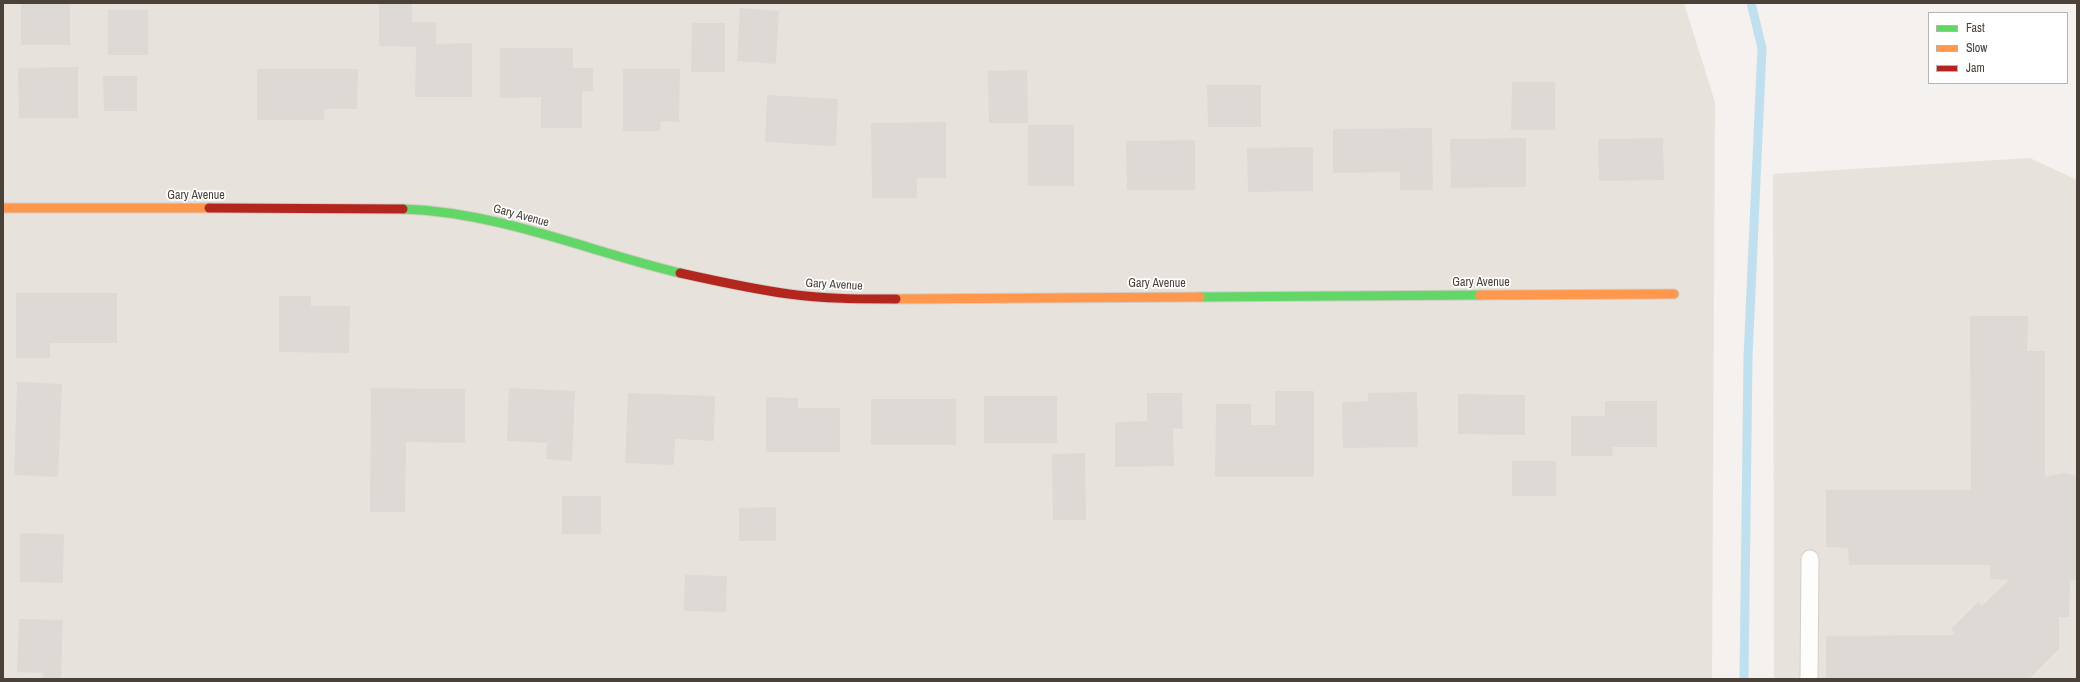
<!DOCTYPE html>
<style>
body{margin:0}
#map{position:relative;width:2080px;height:682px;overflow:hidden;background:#f4f1ee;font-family:"Archivo Narrow",sans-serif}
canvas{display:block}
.frame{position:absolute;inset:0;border:4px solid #4a4239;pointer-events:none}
.legend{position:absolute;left:1928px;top:12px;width:140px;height:72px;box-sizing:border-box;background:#fff;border:1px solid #b7b3b0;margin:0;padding:5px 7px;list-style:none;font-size:12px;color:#4a4239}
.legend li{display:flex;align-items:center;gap:8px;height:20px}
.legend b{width:20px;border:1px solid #b7b3b0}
</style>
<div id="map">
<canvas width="2080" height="682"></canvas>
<div class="frame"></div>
<ul class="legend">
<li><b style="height:5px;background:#63d668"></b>Fast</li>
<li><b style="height:5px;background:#ff974d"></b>Slow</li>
<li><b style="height:5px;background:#b3261e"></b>Jam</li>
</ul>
</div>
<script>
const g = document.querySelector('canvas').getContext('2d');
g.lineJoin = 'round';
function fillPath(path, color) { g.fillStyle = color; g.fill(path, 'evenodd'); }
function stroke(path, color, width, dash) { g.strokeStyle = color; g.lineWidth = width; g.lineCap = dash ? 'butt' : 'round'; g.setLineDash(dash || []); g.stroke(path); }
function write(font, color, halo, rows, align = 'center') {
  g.font = font + ' "Archivo Narrow",sans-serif'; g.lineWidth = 3.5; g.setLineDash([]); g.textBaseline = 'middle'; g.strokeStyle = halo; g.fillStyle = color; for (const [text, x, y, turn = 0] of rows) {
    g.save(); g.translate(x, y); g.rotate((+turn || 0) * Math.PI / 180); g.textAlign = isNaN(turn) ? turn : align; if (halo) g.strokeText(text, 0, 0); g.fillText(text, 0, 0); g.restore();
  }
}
fillPath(new Path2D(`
 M3,3h1681l31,99 -3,577h-1709z
 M2030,158l47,22v499h-303l-1,-505z`), '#e7e2dc');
stroke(new Path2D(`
 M1744,679l4,-322 14,-309 -11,-45`), '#c1e0ef', 9);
fillPath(new Path2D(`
 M21,3h49v42h-49z
 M379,3h33v19h24v22l36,-1v54h-57l1,-50 -37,-1z
 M740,8l39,3 -3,53 -39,-3z
 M108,10h40v45h-40z
 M692,23h33v49h-34z
 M500,48h73v20h20v23h-11v37h-41v-31l-41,1z
 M78,67v51h-59l-1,-50z
 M257,69h101l-1,40h-33v11h-67z
 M623,69h57l-1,53 -18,-1 -1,10h-37z
 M1027,70l1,53h-39l-1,-52z
 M103,76h34v35h-33z
 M1512,82h43v48h-44z
 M1207,85h54v42h-53z
 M767,95l71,4 -2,47 -71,-4z
 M946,122v56h-29v20h-45l-1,-75z
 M1028,125h46v61h-46z
 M1432,128l1,62h-33v-18l-67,1v-44z
 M1526,138v49l-75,1 -1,-49z
 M1663,138l1,42 -65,1 -1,-42z
 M1195,140v50h-68l-1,-49z
 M1313,147v44l-65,1 -1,-44z
 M16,293h101v50h-67v15h-34z
 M279,296h32v10h39l-1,47 -70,-1z
 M1970,316h58l-1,35h18v126l18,-4 14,3v104l-7,1 -1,36h-10v32l-30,30h-203v-43l126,-1 3,-1 -4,-5 27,-27 4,4 27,-26 -19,-1v-14h-141l-1,-17 -22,-1v-57h145z
 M17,382l45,2 -4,93 -44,-2z
 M371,388l94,1v54l-59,-1 -1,70h-35z
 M509,388l66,3 -3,70 -26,-2 1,-16 -40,-2z
 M1275,391h39v86h-99l1,-73h35v21h24z
 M1417,392l1,55 -75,1 -1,-46 26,-1v-8z
 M628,393l87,3 -1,45 -39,-2 -1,26 -49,-2z
 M1147,393h35l1,36 -10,-1 1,38 -59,1v-45l32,-1z
 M1458,394l67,1v40l-67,-1z
 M984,396h73v47h-73z
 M766,397l32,1v10h42v44h-74z
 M871,399h85v46h-85z
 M1605,401h52v46h-45l1,9h-42v-40h34z
 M1085,453l1,67h-33l-1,-66z
 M1512,461h44v35h-44z
 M562,496h39v38h-39z
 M776,507v34h-37v-33z
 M20,533l44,1 -1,49 -43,-1z
 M685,575l42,1 -1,36 -42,-1z
 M19,619l44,1 -2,59h-18v-6l-26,-1z`), '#dddad6');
const lane = new Path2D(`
 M1809,679l1,-120`);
const fast = new Path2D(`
 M403,209c95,3 185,42 277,64
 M1200,297l280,-2`);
const slow = new Path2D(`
 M3,208h206
 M1480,295l194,-1
 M896,299l304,-2`);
const jam = new Path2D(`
 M209,208l194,1
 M680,273c36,8 72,16 109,21 35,5 72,5 107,5`);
stroke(lane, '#d2cfcb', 19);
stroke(fast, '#d2cdc5', 11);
stroke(slow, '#d2cdc5', 11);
stroke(jam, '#d2cdc5', 11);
stroke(lane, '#fdfdfc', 17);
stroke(fast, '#63d668', 9);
stroke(slow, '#ff974d', 9);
stroke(jam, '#b3261e', 9);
write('12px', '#4a4239', '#fff', [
 ["Gary Avenue",196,196],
 ["Gary Avenue",521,216,15],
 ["Gary Avenue",1481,283],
 ["Gary Avenue",1157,284],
 ["Gary Avenue",834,285,3]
]);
</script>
